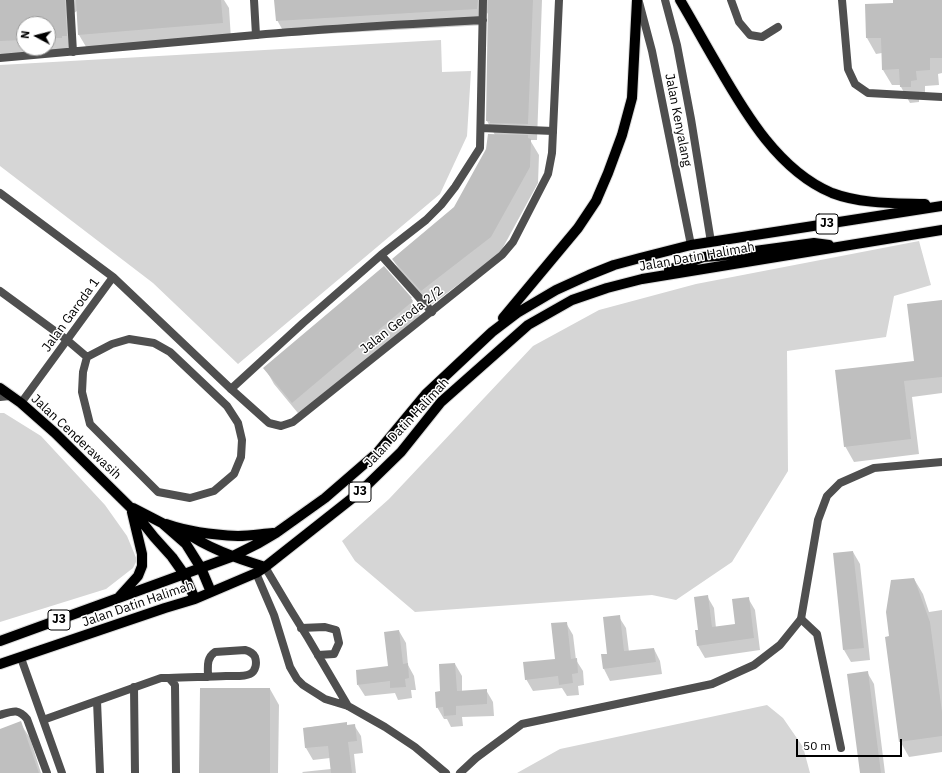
<!DOCTYPE html>
<style>
body{margin:0}
#map{position:relative;width:942px;height:773px;overflow:hidden;background:#fff;font-family:"IBM Plex Sans",sans-serif}
canvas{display:block}
.north{position:absolute;left:16px;top:16px;width:40px;height:40px;box-sizing:border-box;background:#fff;border:1px solid #999;border-radius:50%;rotate:277deg;font-size:11px;font-weight:700;line-height:16px;text-align:center;color:#000}
.north::after{content:'';display:block;margin:auto;width:14px;height:18px;background:#000;clip-path:polygon(50% 0,100% 100%,50% 72%,0 100%)}
.scale{position:absolute;left:796px;top:739px;width:106px;height:18px;box-sizing:border-box;border:2px solid #000;border-top:0;padding-left:5px;font-size:12px;line-height:14px;white-space:nowrap;color:#000;-webkit-text-stroke:3px #fff;paint-order:stroke}
</style>
<div id="map">
<canvas width="942" height="773"></canvas>
<div class="north">N</div>
<div class="scale">50 m</div>
</div>
<script>
const g = document.querySelector('canvas').getContext('2d');
g.lineJoin = 'round';
function fillPath(path, color) { g.fillStyle = color; g.fill(path, 'evenodd'); }
function stroke(path, color, width, dash) { g.strokeStyle = color; g.lineWidth = width; g.lineCap = dash ? 'butt' : 'round'; g.setLineDash(dash || []); g.stroke(path); }
function write(font, color, halo, rows, align = 'center') {
  g.font = font + ' "IBM Plex Sans",sans-serif'; g.lineWidth = 3; g.setLineDash([]); g.textBaseline = 'middle'; g.strokeStyle = halo; g.fillStyle = color; for (const [text, x, y, turn = 0] of rows) {
    g.save(); g.translate(x, y); g.rotate((+turn || 0) * Math.PI / 180); g.textAlign = isNaN(turn) ? turn : align; if (halo) g.strokeText(text, 0, 0); g.fillText(text, 0, 0); g.restore();
  }
}
fillPath(new Path2D(`
 M441,40l1,32 29,-1 -4,65 -27,58 -202,170 -85,-81 -153,-117v-101z
 M919,241l12,44 -37,11 -8,41 -99,14 1,120 -56,91 -56,38 -24,-5 -237,17 -60,-51 -13,-20 47,-42 144,-153 66,-36 97,-26z
 M0,413h4l37,23 64,69 22,31 10,24 -4,8 -27,21 -106,33z
 M767,705l16,13 20,29 7,26h-293l43,-24z`), '#d6d6d6');
fillPath(new Path2D(`
 M0,0h224l5,8 2,31 -143,11 -9,-15 -2,-24 -3,2 1,38 -75,6zM24,24h24v24h-24z
 M275,0h267l-5,140h-7l9,15 -1,28 -38,70 -70,53 -27,-31 -10,-15 62,-52 40,-73 -8,-14 2,-110 -2,3 -1,11 -200,11 -9,-16z
 M894,0h48v73l-4,1 1,11 -14,1v10h-6v6l-9,1 -9,-16 -1,-2h-8l-9,-15 -1,-17 -6,1 -9,-16 27,-34z
 M411,299l10,18 -119,101 -28,-34 -9,-16z
 M942,301v92l-30,4 7,57 -65,8 -9,-16 70,-84z
 M853,552l7,12 10,96 -19,2 -7,-12z
 M914,579l9,15 6,18 13,-2v142l-33,5 -9,-16 -10,-104z
 M707,596l7,12 2,20 21,-3 11,-27 7,12 5,40 -55,8 -7,-12 -2,-15h3z
 M619,617l7,11 3,24 25,-3 6,12 2,13 -52,7 -6,-12z
 M566,623l7,12 3,25 7,11 1,14 -6,1 1,9 -12,1 -5,-8 -29,3 -7,-12 30,-19z
 M399,631l7,12 2,22 6,11 2,14h-5l1,8 -14,2 -3,-7 -30,3 -7,-11 31,-18z
 M455,664l7,12v16l24,-2 7,12 1,14 -32,1 1,9 -12,1 -4,-8h-3l-7,-12 4,-15z
 M867,672l7,12 11,89h-24z
 M270,689l9,16 -1,68h-78z
 M20,723l10,15 11,35h-41v-43z
 M346,723l1,3 7,-1 7,11 2,17 -9,1 2,19h-53l-1,-1 29,-3 -1,-11 -17,2 -7,-12 -2,-20z`), '#0003');
fillPath(new Path2D(`
 M0,0h65l2,36h-5v2h-14v-14h-24v16l-24,1z
 M76,0h145l2,23 -145,12z
 M274,0h204l-1,9 -201,12z
 M488,0h45l-5,124 -38,-1v-2h-4z
 M893,0h49v58h-12v12l-14,1 1,9 -6,1v6h-11l-1,-18 -17,1 -1,-32h-15l-1,-34 28,-1z
 M488,134l40,1v3l3,1 -1,28 -39,70 -70,54 -29,-32 62,-52 32,-58z
 M384,266l28,32h-1l2,3 -121,102 -29,-35z
 M942,300v77l-38,4 7,58 -67,8 -9,-77 79,-9 -7,-57z
 M853,551l11,97 -21,2 -10,-97z
 M914,578l16,44 12,90v24l-43,6 -14,-105 4,-1 -3,-24 5,-32z
 M708,595l4,32 23,-3 -3,-25 17,-2 5,41 -57,8 -2,-16h3l-4,-33z
 M620,615l4,36 30,-3 2,14 -53,7 -2,-15h6l-4,-37z
 M567,622l4,37 6,-1 1,15 -6,1 1,9 -14,2 -1,-9 -33,4 -2,-18 32,-3 -4,-36z
 M399,630l4,34 5,-1 1,15 -4,1 1,8 -16,1v-7l-33,4 -1,-15 32,-4 -4,-34z
 M455,663l2,28 30,-2v15l-31,2v9l-12,1 -1,-9 -7,1 -1,-16 5,-1 -1,-27z
 M868,671l13,102h-21l-13,-99z
 M200,688h70v85h-71z
 M21,721l18,52h-39v-44z
 M347,722v3l8,-1 2,17 -9,1 4,31h-21l-3,-27 -23,2 -2,-20z`), '#bfbfbf');
const primary = new Path2D(`
 M680,0c13,22 25,44 38,66 27,47 61,105 114,127 29,11 62,10 93,11
 M669,270l34,-13 15,-1 96,-13 15,2
 M503,318l75,-90 18,-27 12,-28 14,-38 10,-37 5,-98
 M0,388l21,15 34,30 76,75 23,29 18,20 12,17 11,25
 M133,508l29,15 24,21 15,24 10,24
 M166,524c23,8 48,11 72,12 12,0 23,-2 35,-3
 M182,530c25,18 54,28 83,37
 M119,597l19,-21 4,-10v-12l-10,-42
 M0,641l231,-84 28,-14 17,-10 49,-35 52,-45 49,-59 66,-62 25,-19 39,-23 33,-15 25,-10 26,-7 51,-13 251,-39
 M0,664l165,-56 30,-9 61,-26 9,-6 95,-75 41,-40 40,-50 87,-77 44,-25 35,-12 35,-9 300,-49`);
stroke(primary, '#dbdbdb', 12);
stroke(new Path2D(`
 M70,0l3,52
 M731,0l8,22 11,13 12,2 16,-10
 M842,0l6,69 7,15 13,9 74,4
 M0,58c86,-7 171,-16 256,-23 76,-7 151,-11 227,-15
 M481,128l72,3
 M381,255l51,57
 M0,291l67,49 20,17
 M129,339l25,4 16,9 57,54 11,17 4,17 -1,17 -7,17 -20,17 -24,7 -32,-6 -68,-68 -8,-32 1,-20 4,-15 25,-13z
 M231,389l72,-66 78,-68 45,-35 15,-15 14,-18 25,-39 3,-148
 M801,619l16,15 24,114
 M301,628l24,-1 11,3 3,13 -5,11 -16,1
 M21,658l41,115
 M169,678c19,-1 38,-1 57,-2 7,0 18,1 24,-2 6,-3 7,-11 5,-17 -2,-4 -6,-6 -10,-7l-30,2c-9,6 -7,15 -7,25
 M134,687l1,86
 M97,701l3,72
 M0,715c13,-4 18,-7 27,4l20,54
 M43,720l118,-42h8l6,7 1,88`), '#4f4f4f', 8);
stroke(new Path2D(`
 M254,0l2,35
 M0,193l113,84 118,112 38,34 12,3 12,-4 209,-167 11,-13 35,-68 4,-21 7,-153
 M0,397l10,-1
 M21,403l92,-126
 M265,567l25,42 18,29 40,68
 M256,573l18,42 16,52 7,12 6,6 22,14 23,7 37,21 30,20 31,26
 M460,773l16,-15 46,-34 190,-40 42,-19 26,-20 21,-26 17,-99 9,-24 13,-13 34,-15 68,-6`), '#4f4f4f', 8);
stroke(new Path2D(`
 M665,0l12,45 14,74 20,123
 M639,2l13,49 39,194`), '#4f4f4f', 8);
stroke(primary, '#000', 10);
for (const [x, y, w] of [
 [827,224,22],
 [360,492,22],
 [59,620,22]
]) { const box = new Path2D(); box.roundRect(x - w / 2, y - 10, w, 20, 3); g.fillStyle = '#fff'; g.fill(box); stroke(box, '#000', 1); }
write('bold 12px', '#000', null, [
 ["J3",827,224],
 ["J3",360,492],
 ["J3",59,620]
]);
write('13px', '#000', '#fff', [
 ["Jalan Kenyalang",678,120,79],
 ["Jalan Datin Halimah",697,257,-10],
 ["Jalan Garoda 1",71,315,-54],
 ["Jalan Geroda 2/2",402,320,-38],
 ["Jalan Datin Halimah",407,423,-47],
 ["Jalan Cenderawasih",76,437,43],
 ["Jalan Datin Halimah",138,604,-19]
]);
</script>
